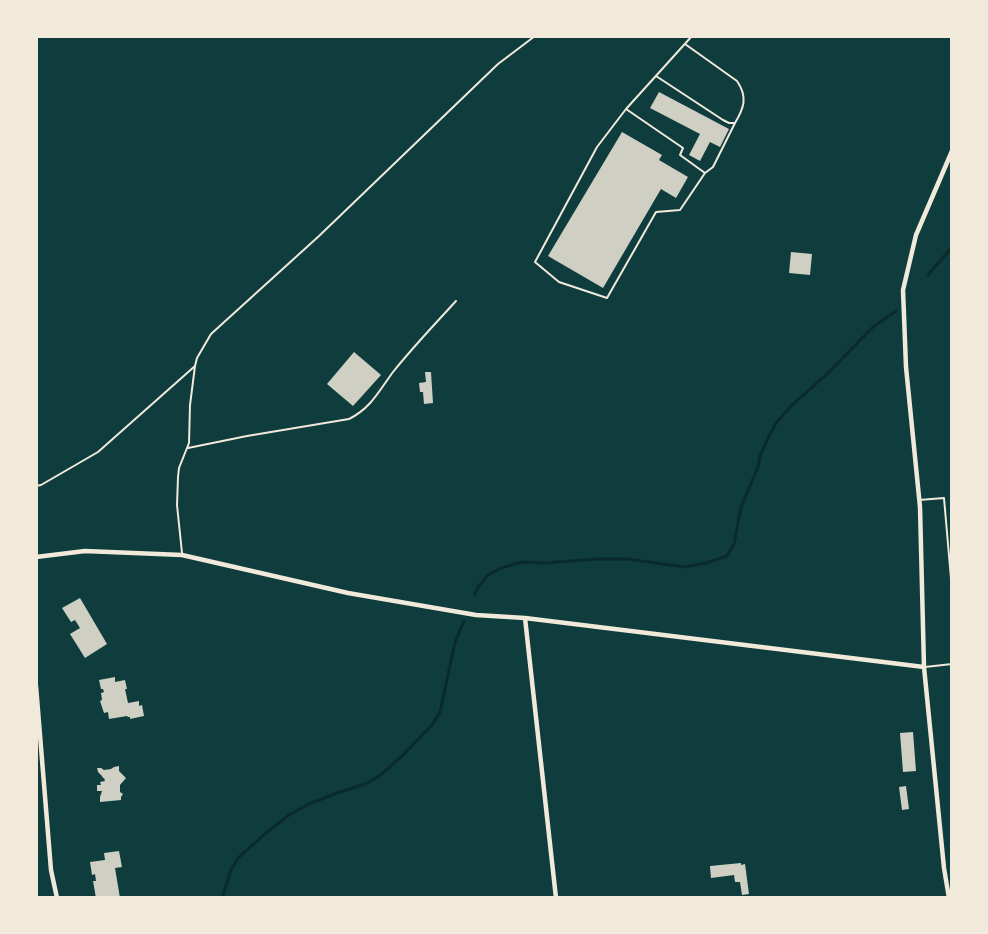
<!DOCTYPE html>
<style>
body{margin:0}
#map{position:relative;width:988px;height:934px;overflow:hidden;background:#0f3d3e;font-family:"IBM Plex Sans",sans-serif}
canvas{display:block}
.frame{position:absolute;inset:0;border:38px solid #f1e9da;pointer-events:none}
</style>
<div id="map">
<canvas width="988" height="934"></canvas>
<div class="frame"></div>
</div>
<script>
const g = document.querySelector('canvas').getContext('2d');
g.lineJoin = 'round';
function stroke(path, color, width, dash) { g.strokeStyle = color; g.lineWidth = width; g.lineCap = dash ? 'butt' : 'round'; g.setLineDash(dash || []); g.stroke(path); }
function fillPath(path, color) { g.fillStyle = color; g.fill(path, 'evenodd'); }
stroke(new Path2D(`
 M928,275l24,-28
 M475,594l3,-7 10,-12 13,-7 21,-6 23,1 52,-4h30l58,8 21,-4 21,-7 7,-12 7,-37 17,-40 2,-11 9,-20 7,-13 15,-17 35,-31 47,-48 23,-16
 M222,898l9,-28 7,-12 28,-25 23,-18 20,-11 28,-11 28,-9 13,-7 23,-20 31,-32 8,-13 15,-70 9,-21`), '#0a2a2b', 3);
fillPath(new Path2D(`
 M659,92l70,37 -9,18 -10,-5 -10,19 -11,-6 11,-21 -50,-26z
 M622,132l40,23 -3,5 29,17 -12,21 -15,-9 -58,99 -55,-32z
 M791,252l21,2 -2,21 -21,-2z
 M354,352l27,23 -28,31 -26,-22z
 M425,372h6l2,31 -9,1 -1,-12h-3l-1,-9 7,-1z
 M80,598l27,46 -22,14 -15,-24 10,-6 -5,-8 -4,2 -9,-14z
 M115,677v5l10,-2 2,9h-2l3,14 11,-2v5l3,-1 2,11 -14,3v-2h-2l-1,-1 -18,3 -1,-7 -4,1 -4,-12 2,-1 -1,-7 3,-1 -1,-3h-2l-2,-9z
 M913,732l3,39 -13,1 -3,-39z
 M119,766v5l7,7 -6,7v7l3,2 -2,3v3l-21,2v-5l2,-6h-5v-6h4l-1,-3 5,-1 -1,-3h-1l-1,-2 -4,-4 -1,-4h4l3,2 7,-1 3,-2z
 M906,786l3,23 -7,1 -3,-23z
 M119,851l3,16 -7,1 5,30h-24l-3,-17h3l-1,-7 -3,1 -2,-13 15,-2 -1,-7z
 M741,863v2l4,-1 4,30 -7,1 -2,-13h-5l-1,-7 -23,3 -1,-12z`), '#cfcfc3');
stroke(new Path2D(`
 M692,36l-66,73 -29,38 -62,115 24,20 48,16 49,-86 24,-2 25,-37
 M656,76l67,44 6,3h6c9,-15 13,-26 2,-42l-52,-37
 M626,109l57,39 -3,7 25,18 8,-6 22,-44
 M188,448l59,-12 102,-17c22,-11 30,-28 44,-47 20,-25 42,-48 63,-71
 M36,486l5,-1 57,-33 97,-86
 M919,500l25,-2 8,92
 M182,553l-5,-48 1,-28 1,-9 10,-25 1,-38 5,-39 2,-8 14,-24 108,-98 179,-172 37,-28
 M925,667l27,-3`), '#f1e9da', 2);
stroke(new Path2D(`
 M36,557l49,-6 97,4 166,38 128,22 49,3 399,49
 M525,618l31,280
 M36,686l15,184 6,28
 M949,898l-5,-30 -20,-201 -4,-160 -14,-140 -3,-77 13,-55 36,-84`), '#f1e9da', 4.5);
</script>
